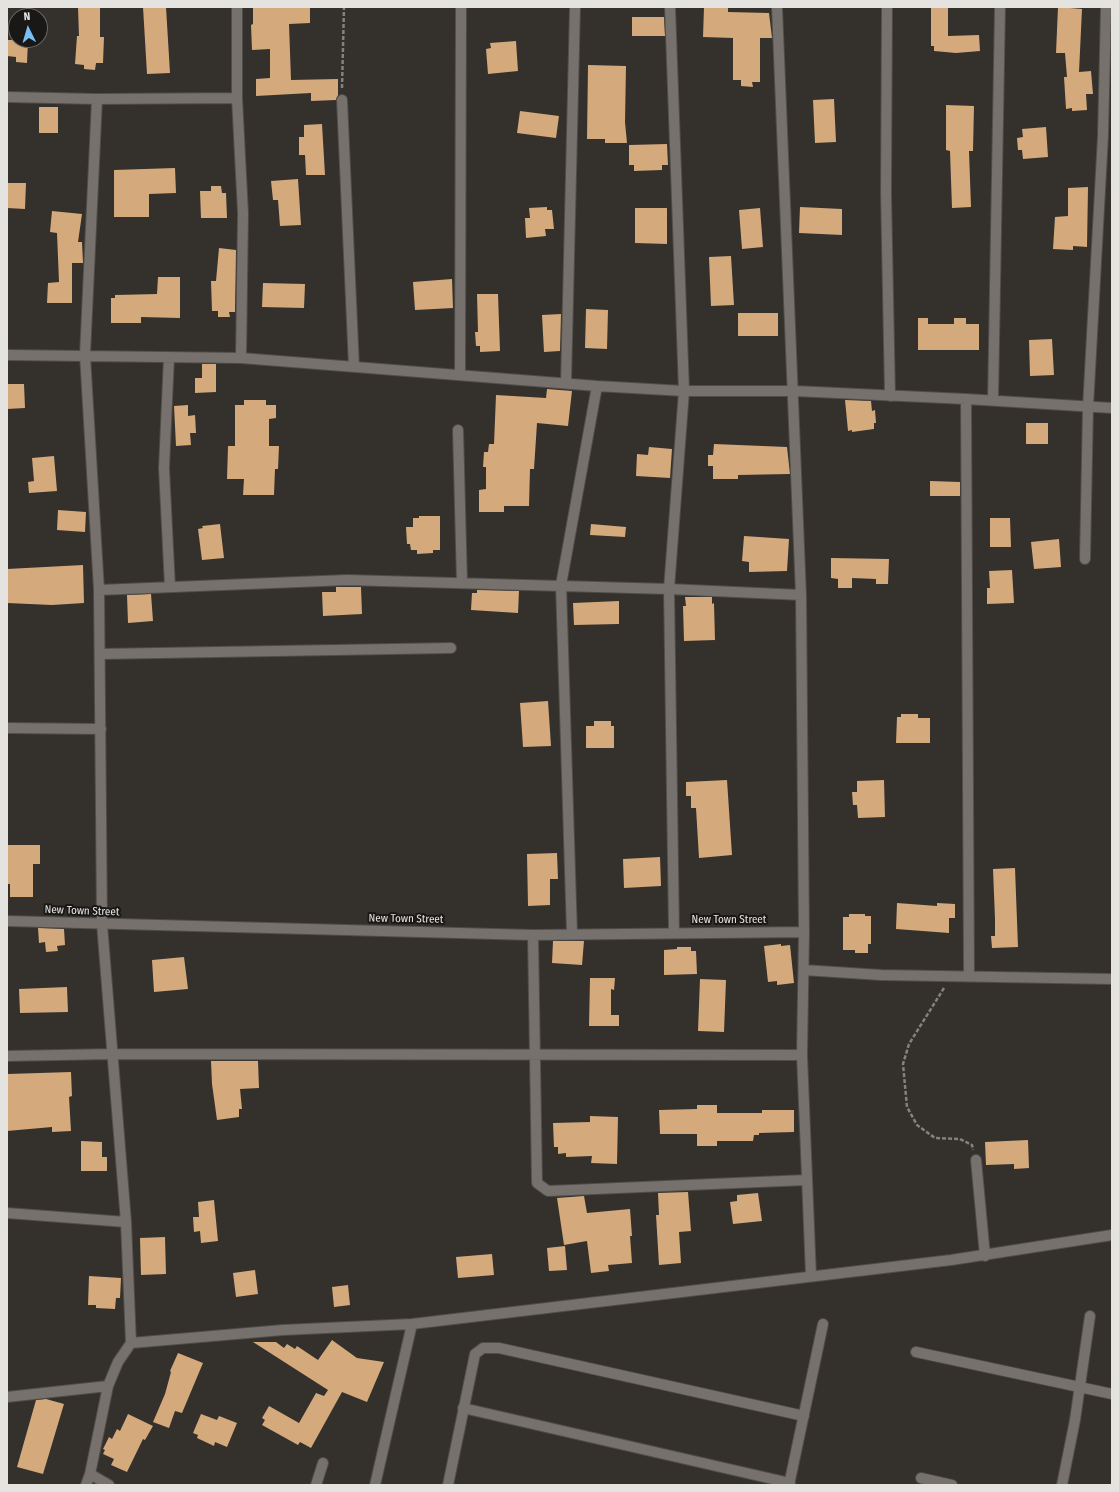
<!DOCTYPE html>
<style>
body{margin:0}
#map{position:relative;width:1119px;height:1492px;overflow:hidden;background:#34302c;font-family:"Fira Sans Condensed",sans-serif}
canvas{display:block}
.frame{position:absolute;inset:0;border:8px solid #e5e3e0;pointer-events:none}
.north{position:absolute;left:8px;top:8px;width:40px;height:40px;box-sizing:border-box;background:#1a1816;border:1px solid #6b6967;border-radius:50%;rotate:355deg;font-size:11px;font-weight:700;line-height:16px;text-align:center;color:#e5e3e0}
.north::after{content:'';display:block;margin:auto;width:14px;height:18px;background:#75c0f6;clip-path:polygon(50% 0,100% 100%,50% 72%,0 100%)}
</style>
<div id="map">
<canvas width="1119" height="1492"></canvas>
<div class="frame"></div>
<div class="north">N</div>
</div>
<script>
const g = document.querySelector('canvas').getContext('2d');
g.lineJoin = 'round';
function fillPath(path, color) { g.fillStyle = color; g.fill(path, 'evenodd'); }
function stroke(path, color, width, dash) { g.strokeStyle = color; g.lineWidth = width; g.lineCap = dash ? 'butt' : 'round'; g.setLineDash(dash || []); g.stroke(path); }
function write(font, color, halo, rows, align = 'center') {
  g.font = font + ' "Fira Sans Condensed",sans-serif'; g.lineWidth = 4; g.setLineDash([]); g.textBaseline = 'middle'; g.strokeStyle = halo; g.fillStyle = color; for (const [text, x, y, turn = 0] of rows) {
    g.save(); g.translate(x, y); g.rotate((+turn || 0) * Math.PI / 180); g.textAlign = isNaN(turn) ? turn : align; if (halo) g.strokeText(text, 0, 0); g.fillText(text, 0, 0); g.restore();
  }
}
fillPath(new Path2D(`
 M78,7h22v30h4l-1,26h-7l-1,7 -11,-1v-4l-9,-1 2,-28h2z
 M143,7h23l4,66 -23,1z
 M253,7h57v16l-21,1 2,56 47,-1v16l-2,5 -25,1v-8l-55,3v-17l14,-1v-29l-18,1 -1,-25 2,-1z
 M704,7h24v5l41,1 3,25h-12v44h-8l1,5 -12,-1v-6h-8v-42l-30,-1z
 M931,7h17v29l31,-1 1,16 -24,2 -22,-2v-5h-3z
 M1058,7l24,2 -3,63 12,-1 2,23h-7l1,16 -15,1v-3l-6,1 -2,-32h3l-2,-24h-9z
 M632,17h32l1,19h-33z
 M7,40h21l-1,23 -11,-1v-5l-9,-1z
 M516,41l2,30 -30,3 -2,-25 5,-1 -1,-5z
 M588,65l38,1 -1,56 2,21h-22v-4h-18z
 M834,99l2,43 -21,1 -2,-43z
 M946,105l28,1 -1,45h-4l2,56 -19,1 -2,-57 -4,-1z
 M39,107h19v26h-19z
 M520,111l39,5 -3,22 -39,-5z
 M322,124l3,51h-19l-1,-20h-6v-18h5v-12z
 M1046,127l2,30 -25,2 -1,-9h-4l-1,-12 6,-1 -1,-8z
 M667,144l1,21h-6v5l-28,1v-6h-5v-20z
 M175,168l1,25 -27,1v23h-35v-47z
 M298,179l3,46 -21,1 -2,-26h-5l-2,-19z
 M7,183h19l-1,26 -18,-1z
 M211,186h10l1,7h4l1,25h-26l-1,-27h11z
 M1088,187l-1,60 -14,-1v4l-20,-1 2,-32 13,-1v-28z
 M547,207v3h5l2,19h-9l1,7 -20,2 -1,-20h5l-1,-10z
 M800,207l42,2v26l-43,-2z
 M635,208h32v36l-32,-1z
 M760,208l3,39 -21,2 -3,-39z
 M52,211l30,3 -4,28h4l1,21h-11v40h-25l1,-20 11,-1 -2,-49 -7,-1z
 M219,248l17,2 -1,62h-6l1,5h-12v-6h-6l-1,-30h5z
 M731,256l3,49 -23,1 -2,-49z
 M158,277h22v41l-39,-1v6h-30v-25h4v-3l42,-1z
 M452,279l1,29 -38,2 -2,-28z
 M263,283l42,1 -1,24 -42,-1z
 M477,294h21l2,57 -20,1v-6h-4l-1,-14h3z
 M586,309l22,1 -1,39 -22,-1z
 M738,313h40v23h-40z
 M561,314l-1,37 -16,1 -2,-37z
 M918,318h10v6h26v-6h12v6h13v26h-61z
 M1052,339l2,36 -24,1 -1,-36z
 M202,364h14v28l-21,1v-15h7z
 M7,384h17l1,24 -18,1z
 M547,389l25,2 -4,35 -31,-3 -3,46h-4l-1,37h-25v6h-25v-22l7,-1v-22h-3l1,-15h4l1,-8h5l2,-49 50,3z
 M244,400h22v5h10v13l-7,1v27h10l-1,23h-3l-1,26h-31l1,-16h-17l1,-33h7v-41h9z
 M845,400l26,1 1,10 3,-1 1,13h-2v6l-22,3v-2l-4,1z
 M188,405v11l7,-1 1,18h-6l1,12 -15,1 -2,-40z
 M1026,423h22v21h-22z
 M714,444l73,3 3,27 -52,1v4h-25v-13h-5v-11h5z
 M649,447l23,2 -2,29 -34,-2 1,-22 11,1z
 M54,456l3,35 -28,2 -1,-11 6,-1 -2,-23z
 M930,481l30,1v14h-30z
 M58,510l28,2 -1,20 -28,-2z
 M419,516h21v34h-7v3l-16,1v-4h-6l-1,-6h-3l-1,-17h7v-9h6z
 M990,518h20l1,29h-21z
 M220,524l4,34 -22,2 -4,-31 5,-1 -1,-2z
 M591,524l35,3 -1,10 -35,-2z
 M744,536l45,3 -2,32 -38,1v-10l-7,-1z
 M1059,539l2,28 -27,2 -3,-27z
 M831,558l58,1 -1,25h-12v-5l-24,-1v10h-14v-9l-7,-1z
 M83,565l1,38 -32,2 -45,-2v-34z
 M1012,570l2,33 -27,1v-16h3l-1,-17z
 M336,587h25l1,27 -39,2 -1,-24h14z
 M477,590l42,1 -1,22 -47,-3 1,-17h5z
 M151,594l2,27 -25,2 -1,-28z
 M685,597h27v7l2,-1 1,37 -31,1 -1,-35h3z
 M619,601v23l-45,1 -1,-22z
 M548,701l3,45 -28,1 -3,-44z
 M901,714h17v4h12v25h-34l1,-26h4z
 M594,721h17v5h3v22h-28v-22h8z
 M727,780l5,75 -33,3 -3,-50h-5v-12h-5v-14z
 M884,780l1,37 -27,1 -1,-13h-4l-1,-13h5v-11z
 M7,845h33v19h-7v33h-23v-13h-3z
 M557,853l1,26h-8v26l-22,1 -1,-52z
 M660,857l1,29 -37,2 -1,-29z
 M1015,868l3,79 -26,1 -1,-12h4v-17l-2,-50z
 M897,903l40,3v-3l18,1v14h-6v15l-53,-4z
 M849,914h16v2h6v28h-3v9h-13v-3h-12v-33h6z
 M38,928l26,1 1,16 -8,1 1,5 -12,1 -1,-10 -6,1z
 M553,941h31l-2,24 -30,-2z
 M781,944v2l9,-1 4,38 -17,2v-4l-9,1 -4,-36z
 M677,947h14v4h5l1,23 -33,1v-25l13,-1z
 M184,957l4,32 -34,3 -2,-32z
 M590,978h25l-1,12 -3,-1v26h8v11h-30z
 M700,979l26,1 -2,52 -26,-1z
 M67,987l1,25 -48,1 -1,-24z
 M211,1061h47l1,27 -19,1 2,20h-3v8l-22,3 -5,-36z
 M71,1072l1,24 -3,1 2,34 -19,1v-5l-45,4v-57z
 M697,1105h20v8h45v-3h32v22l-35,1v2h-5l-1,6h-36v5h-20v-12h-37l-1,-24 38,-1z
 M590,1116l28,1 -1,47 -26,-1 1,-7 -26,1v-4l-8,1v-7h-4l-1,-24 37,-1z
 M1028,1140l1,28 -15,1v-5l-28,1 -1,-23z
 M81,1141l21,1v15h5v14h-26z
 M688,1192l3,39 -12,1 2,31 -22,2 -3,-50h3l-1,-22z
 M758,1193l4,28 -29,3 -3,-22 7,-1v-6z
 M584,1196l3,17 43,-4 2,27h-2l2,27 -24,2 1,6 -18,2 -4,-32 -23,4 -7,-47z
 M214,1200l4,41 -17,2 -1,-12 -6,1 -1,-15h6l-1,-15z
 M165,1237l1,37 -25,1 -1,-37z
 M565,1246l2,24 -18,1 -2,-23z
 M492,1254l2,21 -36,3 -2,-21z
 M255,1270l3,24 -22,3 -3,-24z
 M89,1276l32,2 -1,20h-4l-1,11 -19,-1v-3h-8z
 M348,1285l2,20 -16,2 -2,-20z
 M332,1340l25,18 27,4 -17,40 -25,-10 -31,56 -11,-6 -2,3 -36,-20 3,-5 -3,-2 7,-12 30,17 17,-30 8,3 4,-6 -75,-48h23l8,6 3,-4 8,5 2,-3 21,14z
 M178,1353l25,10 -21,50 -7,-2 -6,17 -16,-6 12,-28 6,-22 -1,-1z
 M46,1399l18,5 -21,70 -26,-7 19,-67z
 M128,1414l25,12 -8,14 -2,-1 -16,33 -16,-7 3,-6 -11,-5 2,-4 -2,-1 6,-12 3,2 5,-10 3,2z
 M201,1414l16,6 2,-4 18,7 -10,24 -12,-5 -1,4 -17,-8 1,-3 -5,-2z`), '#d4a97c');
const minor = new Path2D(`
 M237,7v91l6,115 -2,145
 M670,7l14,384 -15,198 5,343
 M777,7l24,588 3,337 -2,123 9,221
 M887,7l-1,186 4,203
 M7,97l90,2 140,-1
 M342,100l12,267
 M7,355l234,3 356,28 87,5h110l172,8 146,9
 M169,357l-5,111 6,119
 M460,375l1,-368
 M566,383l9,-376
 M966,399l3,577
 M993,400l7,-393
 M458,430l4,153
 M1085,559l3,-152 15,-271 3,-129
 M99,590l248,-10 322,9 132,6
 M100,654l351,-6
 M7,728l94,1
 M7,921l526,14 271,-3
 M572,934l-11,-349 36,-199
 M533,935l4,248 11,8 258,-11
 M804,970l77,5 231,4
 M7,1056l106,-2 689,1
 M976,1160l9,96
 M7,1213l119,9
 M131,1343l152,-13 129,-6 539,-64 161,-25
 M916,1352l196,42
 M7,1397l101,-11
 M463,1408l327,75
 M90,1474l19,11
 M921,1478l31,7
 M86,1485l4,-11 18,-88 10,-24 13,-19 -5,-121 -24,-298 -3,-334 -14,-235 12,-256
 M316,1485l7,-22
 M375,1485l37,-161
 M448,1485l27,-131 8,-6h16l305,68
 M789,1485l34,-161
 M1062,1485l13,-65 15,-104`);
stroke(minor, '#504d49', 12);
stroke(new Path2D(`
 M342,88l2,-81
 M944,988l-35,56 -6,20 4,43 10,18 18,13 25,1 12,6 1,5`), '#85827e', 2.5, [4, 2]);
stroke(minor, '#76716d', 10);
write('11px', '#e5e3e0', '#1a1816', [
 ["New Town Street",82,911,2],
 ["New Town Street",406,919,1],
 ["New Town Street",729,920]
]);
</script>
